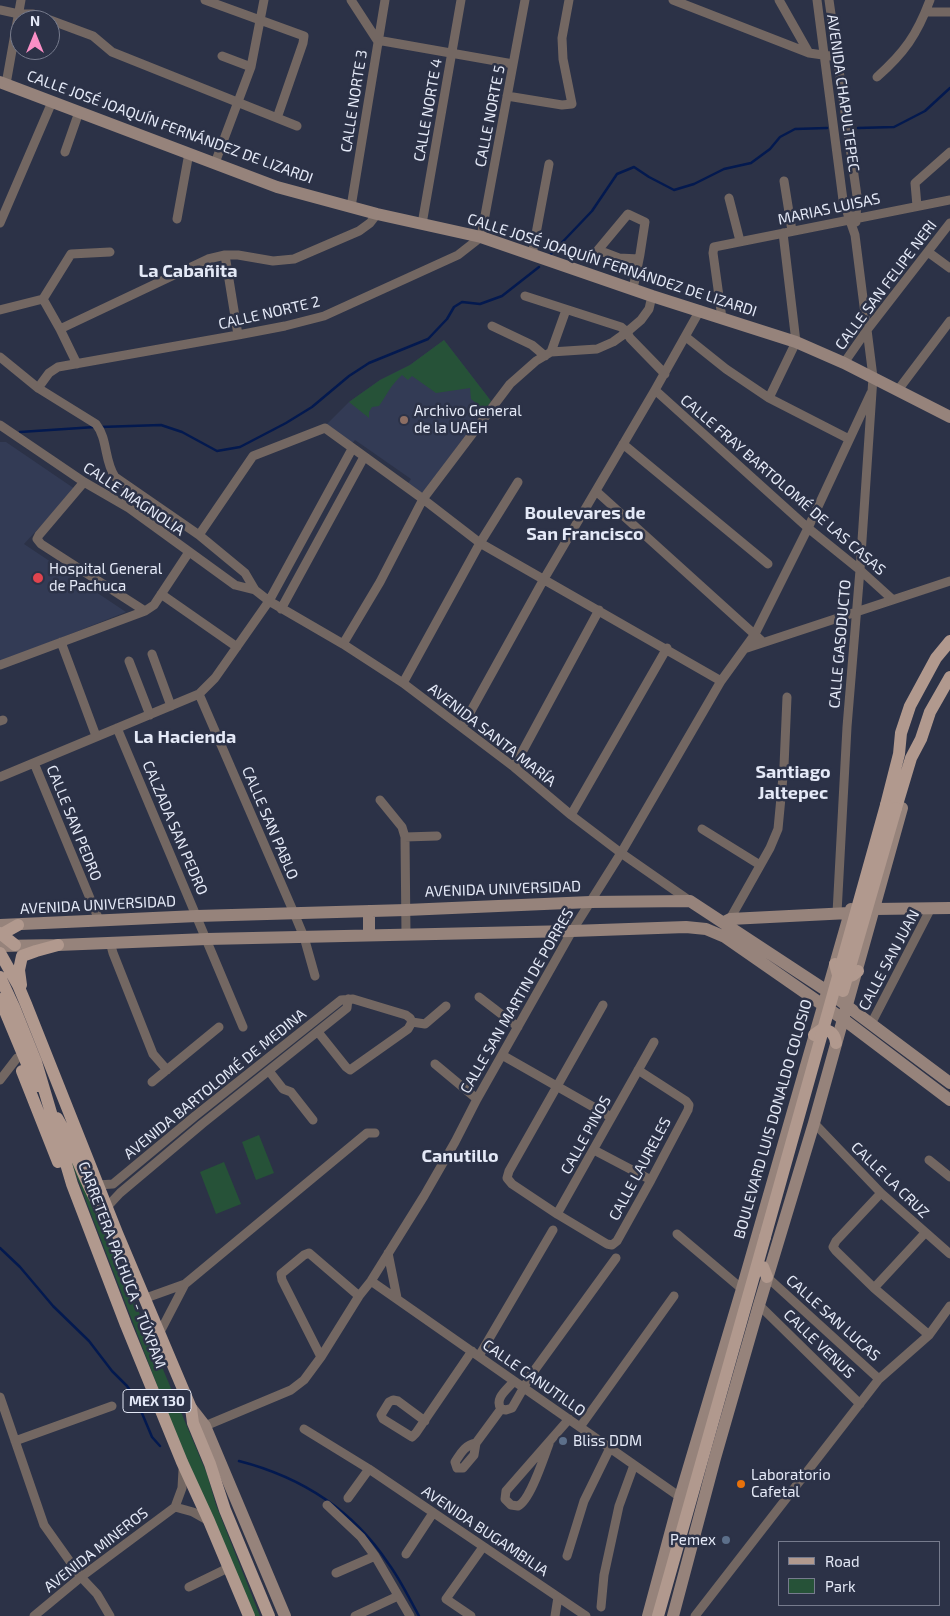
<!DOCTYPE html>
<meta charset="utf-8">
<style>
body{margin:0}
#map{position:relative;width:950px;height:1616px;overflow:hidden;background:#2c3247;font-family:"Exo 2",sans-serif}
canvas{display:block}
.legend{position:absolute;left:778px;top:1541px;width:162px;height:65px;box-sizing:border-box;background:#2c3247;border:1px solid #767b8d;margin:0;padding:6px 9px;list-style:none;font-size:15px;color:#e4e9f7}
.legend li{display:flex;align-items:center;gap:10px;height:25px}
.legend b{width:25px;border:1px solid #767b8d}
.north{position:absolute;left:10px;top:10px;width:50px;height:50px;box-sizing:border-box;background:#2c3247;border:1px solid #767b8d;border-radius:50%;rotate:0deg;font-size:14px;font-weight:700;line-height:20px;text-align:center;color:#e4e9f7}
.north::after{content:'';display:block;margin:auto;width:18px;height:22px;background:#fa8fc6;clip-path:polygon(50% 0,100% 100%,50% 72%,0 100%)}
</style>
<div id="map">
<canvas width="950" height="1616"></canvas>
<ul class="legend">
<li><b style="height:6px;background:#b1998e"></b>Road</li>
<li><b style="height:14px;background:#265238"></b>Park</li>
</ul>
<div class="north">N</div>
</div>
<script>
const g = document.querySelector('canvas').getContext('2d');
g.lineJoin = 'round';
function fillPath(path, color) { g.fillStyle = color; g.fill(path, 'evenodd'); }
function stroke(path, color, width, dash) { g.strokeStyle = color; g.lineWidth = width; g.lineCap = dash ? 'butt' : 'round'; g.setLineDash(dash || []); g.stroke(path); }
function write(font, color, halo, rows, align = 'center') {
  g.font = font + ' "Exo 2",sans-serif'; g.lineWidth = 5; g.setLineDash([]); g.textBaseline = 'middle'; g.strokeStyle = halo; g.fillStyle = color; for (const [text, x, y, turn = 0] of rows) {
    g.save(); g.translate(x, y); g.rotate((+turn || 0) * Math.PI / 180); g.textAlign = isNaN(turn) ? turn : align; if (halo) g.strokeText(text, 0, 0); g.fillText(text, 0, 0); g.restore();
  }
}
fillPath(new Path2D(`
 M444,340l47,61 -70,94 -14,-10 4,-6 -56,-39 -5,6 -25,-20 24,-24 31,-22 30,-15z
 M0,442h6l69,47 -51,55 102,68 -126,50z`), '#333b55');
fillPath(new Path2D(`
 M444,340l47,61 -6,9 -14,-11 -1,-11 -34,5 -24,-17 -4,4 -6,-5c-12,11 -14,18 -23,31l-7,1 -3,5v6l-20,-16 31,-22 30,-15z
 M259,1135l15,38 -18,7 -14,-38z
 M68,1145l24,62 20,41 95,226 9,31 44,111h-6l-84,-197 -105,-273z
 M224,1162l17,42 -25,10 -16,-42z`), '#265238');
stroke(new Path2D(`
 M858,128l36,-1 31,-16 25,-23
 M551,254l41,-43 25,-37 17,-7 15,10 25,13 20,-6 30,-15 27,-6 19,-14 10,-12 15,-8 32,-1
 M100,427l61,-2 21,7 35,19 23,-4 46,-24 26,-16 37,-31 20,-13 59,-24 19,-20 7,-12 8,-5 18,2 22,-8 37,-29
 M20,432l75,-5
 M0,1248l20,19 33,39 36,35 23,30 15,15 9,13 16,38 8,9
 M239,1461c62,16 113,48 149,102 12,16 21,35 31,53`), '#03194f', 2.5);
stroke(new Path2D(`
 M205,0l99,36 -1,7 -26,75
 M351,0l26,40 136,24
 M673,0l136,53 21,3
 M779,0l30,53
 M817,0l26,200 12,35 18,142 -13,193 -13,157 -10,186
 M829,0l28,196 -1,26
 M0,10l19,4h14l16,6
 M926,12h24
 M50,20l43,16 19,16 185,74
 M222,56l29,11
 M877,77c27,-24 40,-42 53,-77
 M6,84l15,-84
 M507,96l55,9 10,-1 -9,-45 -1,-21 7,-38
 M65,152l14,-40
 M215,163l36,-96 13,-67
 M784,181l8,50
 M729,198l11,43
 M917,206l-2,-23 35,-31
 M351,207l34,-207
 M177,219l12,-66
 M0,223l52,-121
 M422,224l39,-224
 M928,252l22,16
 M225,255l13,80
 M532,255l17,-91
 M633,289c5,-22 9,-44 12,-67l-17,-8 -30,36 21,8 20,1
 M525,296l96,31 6,5 3,6 35,36
 M43,299l28,-45 39,-2
 M43,299l17,30 17,35
 M0,310l43,-11
 M722,318l-9,-65 1,-6 236,-47
 M492,326l40,19 13,11
 M60,329l148,-70 17,-4h13l35,6 21,-2 65,-28 11,-8 7,-9
 M686,337l40,32 43,29 80,41
 M551,352l15,-42
 M0,357l38,31 58,36c12,15 8,37 19,53l84,58 46,38 10,17 14,11 74,43 60,39 111,84 57,48 50,38 69,48
 M844,363l23,-33 83,-107
 M38,388l11,-15 9,-6 180,-32 47,-9 39,-10 134,-61 23,-18 44,-237
 M655,390l153,138 52,42 32,29
 M898,390l52,-69
 M769,398l27,-56 -13,-109
 M0,425l84,57 45,26 106,77 20,5
 M623,444l145,120
 M84,482l-45,53 -2,4 4,5 104,67
 M596,491l167,151
 M199,535l54,-79 72,-28 98,71 57,44 241,138
 M161,594l76,53
 M281,609l83,-152
 M61,642l35,94
 M343,644l37,-62 43,-83 87,-115 26,-23 15,-9 46,-3 16,-7 14,-10 14,-12 8,-11 3,-13
 M747,648l203,-67
 M152,654l19,52
 M129,661l21,54
 M0,665l145,-54 9,-6 35,-53
 M403,683l77,-140 38,-61
 M199,694l95,219 10,24 11,39
 M0,721l3,-1
 M462,727l82,-148 111,-189 45,-80
 M117,728l126,299
 M34,763l65,157
 M514,767l85,-157
 M0,777l199,-83 16,-16 54,-77 83,-152
 M380,800l22,27 3,10 1,98
 M571,815l96,-167
 M702,829l58,36
 M405,837l32,-1
 M730,919l40,-71 8,-19 6,-63 3,-69
 M110,942l3,11 40,101 14,16
 M479,997l39,30
 M603,1005l-94,166 -2,7 5,6 45,30 50,30 5,1 5,-4 34,-61 37,-70 1,-5 -3,-4 -48,-31
 M412,1022l13,2 21,-18
 M871,1024l60,-116
 M318,1032l28,35 4,3 58,-41 4,-7
 M502,1055l109,62
 M435,1064l42,35
 M269,1071l14,18 8,3 22,28
 M0,1080l17,-22
 M152,1082l67,-55
 M814,1123l67,70 69,61
 M594,1150l57,30
 M929,1160l21,17
 M98,1185l15,-1 82,-68 146,-116 12,-1 53,16 4,3 2,4
 M881,1193l-45,48 -3,6 3,4 38,37 55,47
 M107,1207l13,-14 82,-69 145,-116 1,-9
 M557,1214l97,-172
 M677,1234l65,55
 M388,1253l9,45
 M767,1277l112,102
 M371,1281l309,216
 M874,1288l51,-55
 M146,1298l39,-14 182,-151h8
 M759,1305l101,99
 M160,1332l25,-48
 M479,1356l74,-126
 M321,1357l-39,-77 -1,-6 23,-19 5,-2 50,43
 M0,1397l44,128 37,52 16,17 13,22
 M501,1409l5,1 6,-2 19,-33 85,-117
 M501,1409c-7,-11 6,-19 13,-28
 M425,1421l-27,-20 -5,-1 -4,2 -8,13 2,4 29,18 4,-4 56,-82
 M205,1426l86,-36 13,-10 17,-23 38,-61 12,-15 53,-85 31,-54 22,-43 95,-168 49,-78 100,-172 34,-47 53,-106 63,-135
 M580,1427l94,-131
 M304,1429l65,40 217,147
 M15,1441l97,-35
 M476,1443c-11,2 -15,10 -21,19l2,6h6l11,-13 2,-12 25,-34
 M549,1444c-5,13 -19,57 -31,62l-7,-1 -6,-6 1,-8 63,-72
 M348,1498l21,-29
 M327,1505l34,32 14,19 35,60
 M175,1507l18,5 16,9
 M406,1554l27,-41
 M567,1556l17,-55 26,-53
 M336,1573l39,-17
 M189,1587l39,-19
 M601,1607l3,-32 15,-69 15,-41
 M34,1616l47,-39 94,-70 7,-19 1,-18
 M355,1616l43,-20
 M471,1616l-25,-17 37,-52
 M555,1616l3,-19
 M695,1616l184,-237 50,-44 21,-29`), '#736762', 9);
stroke(new Path2D(`
 M0,82l277,105 100,27 104,23 171,59 144,46 48,21 106,54
 M875,909l75,-1
 M369,911v24
 M724,922l6,-3 119,-6
 M0,925l197,-9 209,-6 184,-8 100,-1 137,90 123,92
 M0,946l58,-1 149,-6 365,-8 114,-4 20,2 19,8 118,82 107,81
 M191,1408l14,18 80,190
 M648,1616l32,-119 62,-208 109,-380
 M673,1616l42,-158 44,-153 55,-182 88,-315`), '#96837b', 12);
stroke(new Path2D(`
 M886,805l13,-51 2,-21 9,-27 26,-48 14,-17
 M896,808l15,-50 10,-19 9,-27 20,-35
 M0,933l15,12
 M0,935l18,-10
 M0,953l18,32 8,19 91,229 74,175 2,15 17,41 15,46 44,106
 M835,964l3,11 6,3 9,-3 5,-4
 M0,977l14,30 22,55 36,122 54,141 56,137 27,59 40,95
 M21,985l-2,-15 3,-14 14,-5 22,-6
 M0,999l27,65 11,22
 M814,1035l7,-5c10,-1 14,5 15,13
 M22,1071l36,91
 M57,1118c19,31 27,66 47,96
 M763,1267l4,10
 M658,1616l107,-379`), '#b1998e', 12);
stroke(new Path2D(`
 M843,991l53,-183
 M765,1237l121,-432`), '#b1998e', 12);
for (const [x, y, r, color] of [
 [404,420,5,"#8d6e63"],
 [38,578,6,"#e0444e"],
 [563,1441,5,"#5c6f8a"],
 [741,1484,5,"#e8710a"],
 [726,1540,5,"#5c6f8a"]
]) { const dot = new Path2D(); dot.arc(x, y, r, 0, 2 * Math.PI); g.fillStyle = color; g.fill(dot); stroke(dot, '#2c3247', 2); }
for (const [x, y, w] of [
 [157,1401,68]
]) { const box = new Path2D(); box.roundRect(x - w / 2, y - 11.5, w, 23, 4); g.fillStyle = '#2c3247'; g.fill(box); stroke(box, '#e4e9f7', 1); }
write('bold 14px', '#e4e9f7', null, [
 ["MEX 130",157,1401]
]);
write('15px', '#e4e9f7', '#2c3247', [
 ["AVENIDA CHAPULTEPEC",843,93,82],
 ["CALLE NORTE 3",354,101,-81],
 ["CALLE NORTE 4",428,110,-80],
 ["CALLE NORTE 5",490,116,-79],
 ["CALLE JOSÉ JOAQUÍN FERNÁNDEZ DE LIZARDI",170,127,20],
 ["MARIAS LUISAS",829,209,-12],
 ["CALLE JOSÉ JOAQUÍN FERNÁNDEZ DE LIZARDI",612,265,18],
 ["CALLE SAN FELIPE NERI",886,285,-53],
 ["CALLE NORTE 2",269,313,-13],
 ["CALLE FRAY BARTOLOMÉ DE LAS CASAS",783,485,41],
 ["CALLE MAGNOLIA",134,499,34],
 ["CALLE GASODUCTO",840,644,-85],
 ["AVENIDA SANTA MARÍA",492,735,38],
 ["CALLE SAN PEDRO",74,823,68],
 ["CALLE SAN PABLO",270,823,67],
 ["CALZADA SAN PEDRO",175,828,67],
 ["AVENIDA UNIVERSIDAD",503,889,-2],
 ["AVENIDA UNIVERSIDAD",98,905,-3],
 ["CALLE SAN JUAN",889,960,-62],
 ["CALLE SAN MARTIN DE PORRES",517,1001,-60],
 ["AVENIDA BARTOLOMÉ DE MEDINA",215,1084,-39],
 ["BOULEVARD LUIS DONALDO COLOSIO",773,1119,-74],
 ["CALLE PINOS",586,1135,-61],
 ["CALLE LAURELES",640,1169,-62],
 ["CALLE LA CRUZ",890,1180,44],
 ["CARRETERA PACHUCA - TÚXPAM",122,1265,69],
 ["CALLE SAN LUCAS",833,1318,42],
 ["CALLE VENUS",819,1344,44],
 ["CALLE CANUTILLO",534,1378,35],
 ["AVENIDA BUGAMBILIA",485,1531,34],
 ["AVENIDA MINEROS",96,1550,-38]
]);
write('15px', '#e4e9f7', '#2c3247', [
 ["Archivo General",414,411],
 ["de la UAEH",414,428],
 ["Hospital General",49,569],
 ["de Pachuca",49,586],
 ["Bliss DDM",573,1441],
 ["Laboratorio",751,1475],
 ["Cafetal",751,1492],
 ["Pemex",716,1540,"right"]
], 'left');
write('bold 18px', '#e4e9f7', '#2c3247', [
 ["La Cabañita",188,271],
 ["Boulevares de",585,513],
 ["San Francisco",585,534],
 ["La Hacienda",185,737],
 ["Santiago",793,772],
 ["Jaltepec",793,793],
 ["Canutillo",460,1156]
]);
</script>
